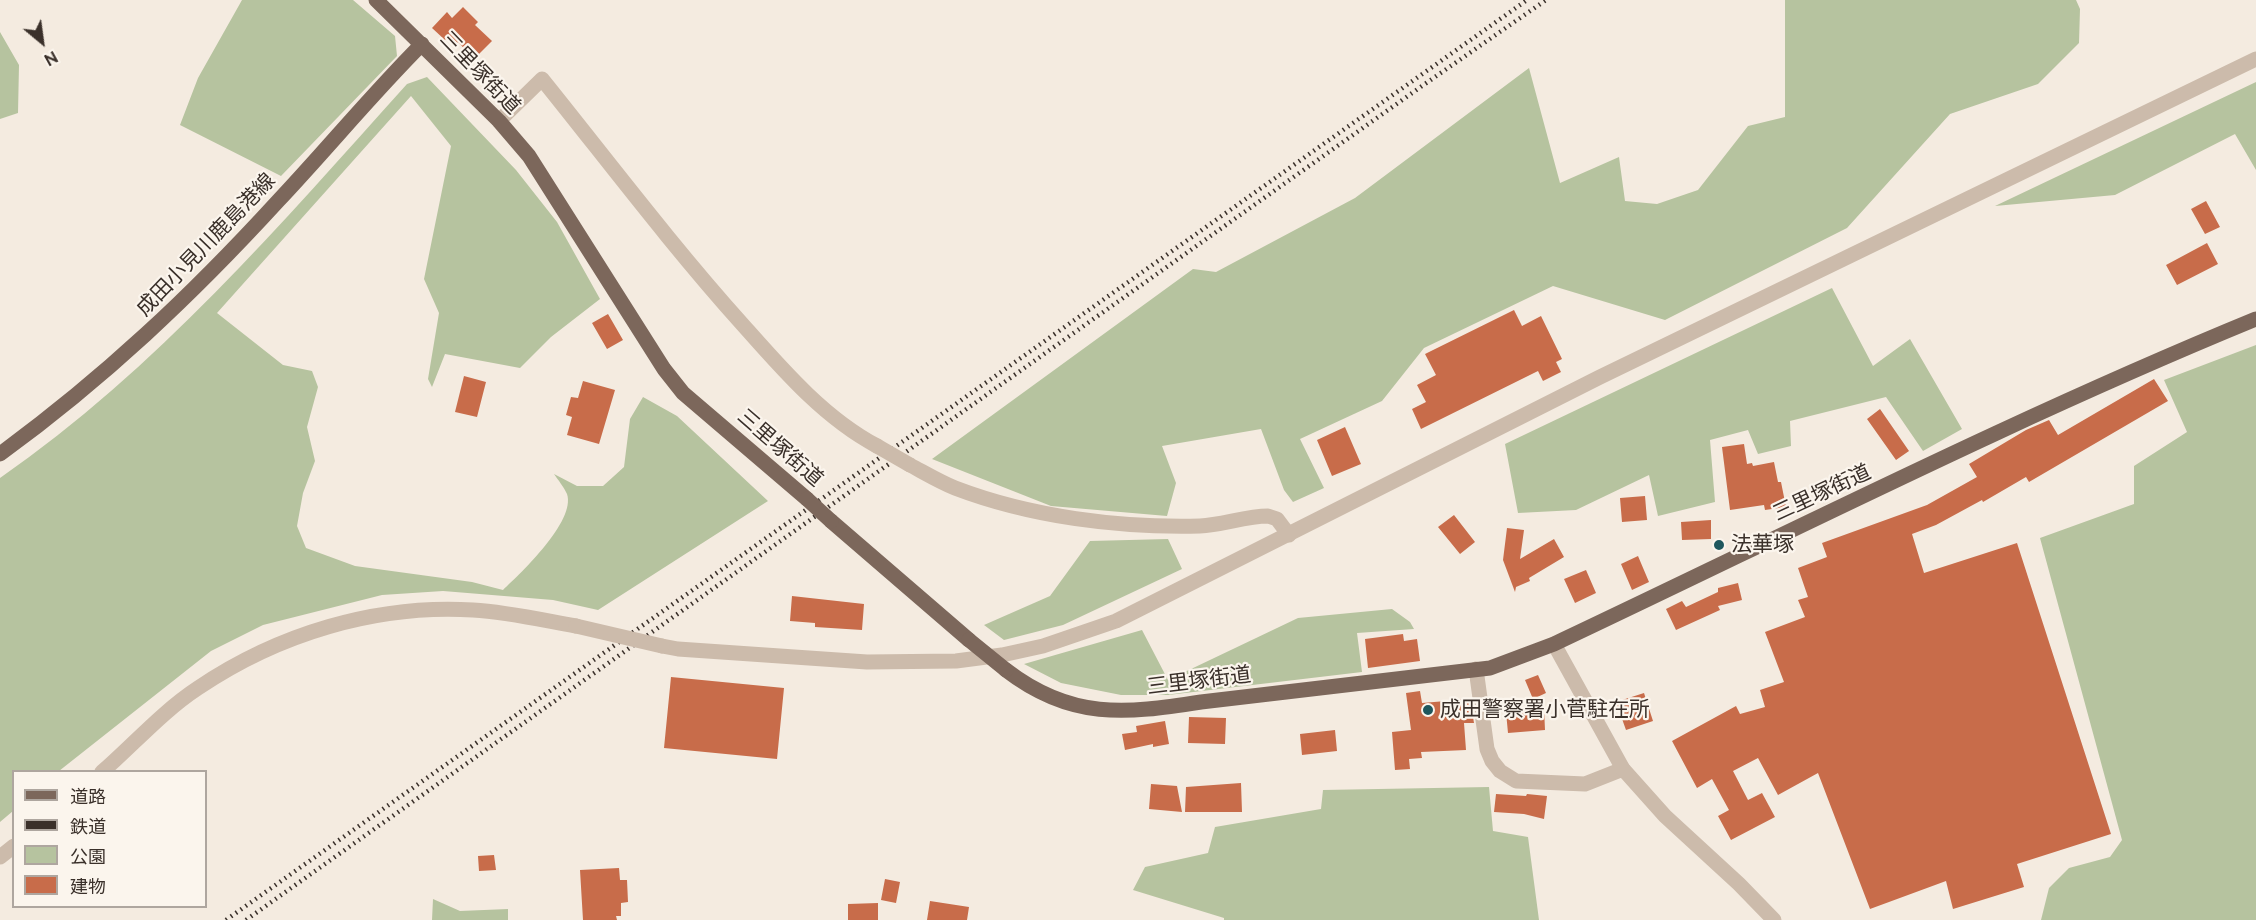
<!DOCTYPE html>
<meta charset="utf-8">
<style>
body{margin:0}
#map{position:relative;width:2256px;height:920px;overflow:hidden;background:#f4ebe0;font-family:Raleway,"Noto Sans JP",sans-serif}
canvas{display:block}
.legend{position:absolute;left:12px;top:770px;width:195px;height:138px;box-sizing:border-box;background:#fbf5ed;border:2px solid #aea69f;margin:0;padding:8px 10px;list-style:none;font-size:18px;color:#3a302a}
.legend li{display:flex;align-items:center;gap:12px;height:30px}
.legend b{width:30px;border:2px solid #aea69f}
.north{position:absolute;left:12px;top:12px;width:60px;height:60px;-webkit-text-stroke:4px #fbf5ed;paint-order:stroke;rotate:151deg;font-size:16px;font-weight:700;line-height:24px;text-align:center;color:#3a302a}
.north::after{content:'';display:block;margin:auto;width:21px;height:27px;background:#3a302a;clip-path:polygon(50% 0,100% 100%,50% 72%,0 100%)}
</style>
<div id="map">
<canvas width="2256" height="920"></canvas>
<ul class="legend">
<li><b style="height:8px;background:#7c675b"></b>道路</li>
<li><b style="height:8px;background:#3a302a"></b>鉄道</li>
<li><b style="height:16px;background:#b6c39f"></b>公園</li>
<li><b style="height:16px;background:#c86c4a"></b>建物</li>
</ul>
<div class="north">N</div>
</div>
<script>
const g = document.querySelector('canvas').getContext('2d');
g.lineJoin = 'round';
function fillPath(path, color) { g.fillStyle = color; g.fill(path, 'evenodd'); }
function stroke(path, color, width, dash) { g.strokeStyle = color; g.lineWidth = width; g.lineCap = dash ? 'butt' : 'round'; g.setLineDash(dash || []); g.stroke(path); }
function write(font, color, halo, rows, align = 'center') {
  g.font = font + ' Raleway,"Noto Sans JP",sans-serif'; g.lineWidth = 4.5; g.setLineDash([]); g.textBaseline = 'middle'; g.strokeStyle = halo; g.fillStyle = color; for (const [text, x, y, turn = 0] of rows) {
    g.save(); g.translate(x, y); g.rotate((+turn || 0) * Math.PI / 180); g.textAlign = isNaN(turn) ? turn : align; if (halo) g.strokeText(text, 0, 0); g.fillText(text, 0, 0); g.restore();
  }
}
fillPath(new Path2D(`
 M242,0h111l42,36 2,20 -116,120 -101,-51 18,-47z
 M1785,0h291l4,9 -1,34 -41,41 -88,30 -103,114 -182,92 -112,-34 -129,62 -42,53 -82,38 24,49 -31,14 -9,-12 -23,-61 -99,17 14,37 -9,33 -116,-10 -119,-47 261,-190 23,3 139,-74 174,-130 31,115 59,-26 6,44 32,3 41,-14 50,-64 37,-9z
 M0,32l19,33 -1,48 -18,6z
 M427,77l89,93 41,52 43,77 -49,38 -31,31 -75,-14 -13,33 -4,-8 11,-66 -15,-34 27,-133 -40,-50 -194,217 66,52 29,6 6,16 -11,40 8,34 -12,32 -6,33 9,22 49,18 117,16 31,8c18,-17 73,-69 64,-96 -3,-7 -9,-14 -13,-20l23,12h26l21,-19 6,-48 13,-22 34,19 91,85 -170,109 -45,-10 -110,-9 -61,4 -119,30 -52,26 -152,120 -45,1 -1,39 -13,11v-344c156,-108 281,-254 407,-394z
 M2256,82v88l-21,-36 -120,61 -120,11z
 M1832,288l41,78 37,-27 52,90 -39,22 -37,-54 -96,24 1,25 -33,8 -10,-24 -38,10 5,62 -57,14 -9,-41 -73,35 -58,3 -13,-69z
 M2256,345v575h-215l8,-32 20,-20 41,-11 12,-17 -82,-302 94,-34v-38l53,-34 -23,-52z
 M1168,539l14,30 -119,56 -59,15 -20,-15 66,-29 40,-55z
 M1392,609l18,13 4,7 -57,4 5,39 -194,23h-47l-60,-12 -37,-19 118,-34 26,50 130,-62z
 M1489,787l4,44 35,6 11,83h-315v-2l-91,-28 12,-23 63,-14 7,-26 106,-18 2,-19z
 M433,899l27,12 48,-2v11h-76z`), '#b6c39f');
fillPath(new Path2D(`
 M463,7l15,15 -3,3 17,16 -18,18 -16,-17 -2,2 -7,-8 -4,4 -13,-12 15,-16 5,6z
 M2206,201l14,26 -15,7 -14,-25z
 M2207,243l11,21 -41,21 -11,-20z
 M1514,310l8,16 19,-10 21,43 -6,3 5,10 -18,9 -5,-10 -117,58 -9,-20 14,-7 -9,-17 19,-10 -11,-21z
 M608,314l15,26 -16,9 -15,-26z
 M464,376l22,6 -9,35 -22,-5z
 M2154,379l14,22 -139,81 -3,-5 -43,25 -1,-2 -46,25 -24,9 12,39 93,-30 94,291 -94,30 7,23 -71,22 -7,-28 -76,28 -52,-136 -40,22 -20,-37 -25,13 15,29 14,-7 13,24 -44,23 -13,-24 11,-6 -17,-31 -15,9 -25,-47 64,-35 4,8 25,-7 -5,-17 24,-8 -19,-50 40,-15 -7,-17 10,-3 -10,-29 29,-11 -5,-14 105,-38 50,-28 -8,-13 57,-34 23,-10 9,15z
 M583,381l32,9 -16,54 -32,-9 5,-18 -6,-2 5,-18 7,1z
 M1880,409l29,42 -13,9 -29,-41z
 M1345,427l16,37 -29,12 -15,-36z
 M1744,444l3,20 5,-1 1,3 21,-4 4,20h3l5,25 -21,3 -1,-5 -34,5 -8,-63z
 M1645,496l2,24 -25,2 -2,-24z
 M1454,515l21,27 -15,12 -22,-27z
 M1711,520v19l-29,1 -1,-18z
 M1507,528l17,2 -4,29 34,-20 10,18 -35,21 1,3 -14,6 -1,5 -12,-32z
 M1638,556l11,26 -17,8 -11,-26z
 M1586,570l10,23 -21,10 -11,-24z
 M1738,583l4,17 -24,6 2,4 -44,20 -10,-21 16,-8 4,6 32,-15v-4z
 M792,596l72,8 -2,26 -47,-3v-4l-25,-2z
 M1403,634l1,7 13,-2 3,22 -52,7 -3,-29z
 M1538,675l8,18 -13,6 -8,-19z
 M671,677l113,11 -7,71 -113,-11z
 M1420,691l2,12 48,-4 4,24h-10l2,27 -45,2 1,6 -13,1 1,10 -15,1 -3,-38 19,-2 -5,-37z
 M1644,693l9,28 -27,9 -10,-28z
 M1544,708l1,22 -37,3 -2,-21z
 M1189,717l37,1 -1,26 -37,-1z
 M1165,721l4,23 -16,3v-3l-28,6 -3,-16 15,-2 -1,-6z
 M1335,730l2,21 -35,4 -2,-21z
 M1241,783l1,29h-57l1,-25z
 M1151,784l26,2 5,26 -33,-3z
 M1496,794l30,2 1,-2 20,2 -3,23 -20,-5 -30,-2z
 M494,855l2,15 -17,1 -1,-15z
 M619,868l1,12h7l1,22 -7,1v13h-5l1,4h-34l-3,-50z
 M885,879l15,3 -4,21 -15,-3z
 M930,901l39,6 -2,13h-40z
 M878,903v17h-30v-16z`), '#c86c4a');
stroke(new Path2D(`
 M499,121l43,-42c66,82 130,167 201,246 39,44 81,93 134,121
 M910,465c15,8 30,17 45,23 76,29 164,40 245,38 22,-1 46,-10 68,-10l9,3 12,16
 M1476,669l11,80 5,12 8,10 16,10 69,3 38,-15`), '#ccbbab', 15);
stroke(new Path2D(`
 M1554,644l69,125 42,47 74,68 35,36
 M662,646l16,3 189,13 89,-1 46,-6 41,-9 73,-25 484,-244 656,-318
 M102,772c32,-28 61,-61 96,-84 80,-54 178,-84 275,-78 35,2 69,10 103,16
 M0,857l14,-11`), '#ccbbab', 15);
stroke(new Path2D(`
 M376,0l123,121 30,35 135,213 19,24 124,106
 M0,454c104,-76 191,-158 278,-253 49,-52 94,-107 144,-157
 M831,521l138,119
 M1006,670c65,50 119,44 195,32l289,-34 64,-24c233,-110 463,-227 702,-325`), '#7c675b', 15);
stroke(new Path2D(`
 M226,920l1301,-920
 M246,920l1176,-834 124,-86`), '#3a302a', 4.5, [1.5, 4.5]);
stroke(new Path2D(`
 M877,446l33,19`), '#ccbbab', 15);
stroke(new Path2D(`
 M576,626l86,20`), '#ccbbab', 15);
stroke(new Path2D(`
 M807,499l24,22
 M969,640l37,30`), '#7c675b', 15);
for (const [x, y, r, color] of [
 [1719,545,6,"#1f575d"],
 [1428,710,6,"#1f575d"]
]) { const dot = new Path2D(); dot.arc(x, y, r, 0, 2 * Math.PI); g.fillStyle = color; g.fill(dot); stroke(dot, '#fbf5ed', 2); }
write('21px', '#3a302a', '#fbf5ed', [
 ["三里塚街道",480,73,46],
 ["成田小見川鹿島港線",206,245,-46],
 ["三里塚街道",780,448,41],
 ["三里塚街道",1822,493,-25],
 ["三里塚街道",1199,681,-7]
]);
write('21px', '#3a302a', '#fbf5ed', [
 ["法華塚",1731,545],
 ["成田警察署小菅駐在所",1440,710]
], 'left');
</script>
